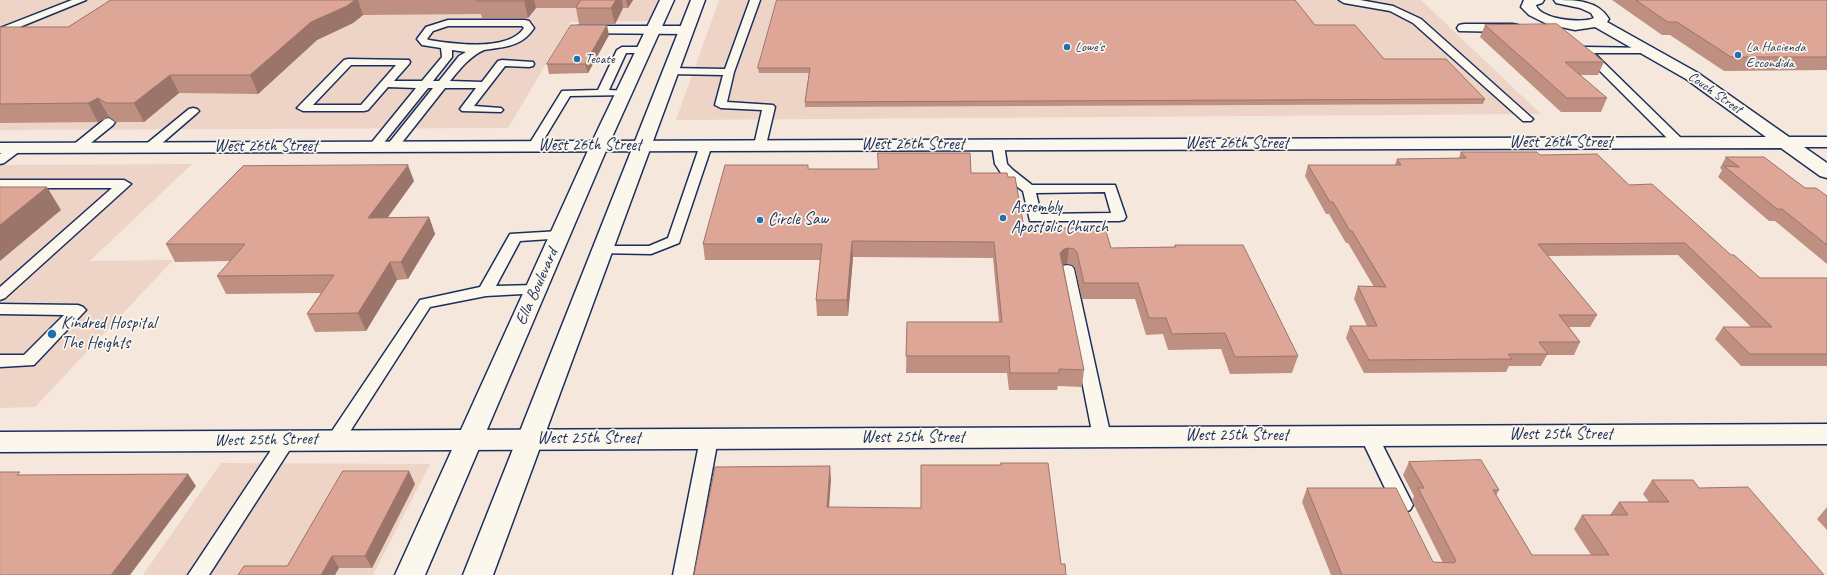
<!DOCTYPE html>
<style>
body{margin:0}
canvas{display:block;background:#f5e7db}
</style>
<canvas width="1827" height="575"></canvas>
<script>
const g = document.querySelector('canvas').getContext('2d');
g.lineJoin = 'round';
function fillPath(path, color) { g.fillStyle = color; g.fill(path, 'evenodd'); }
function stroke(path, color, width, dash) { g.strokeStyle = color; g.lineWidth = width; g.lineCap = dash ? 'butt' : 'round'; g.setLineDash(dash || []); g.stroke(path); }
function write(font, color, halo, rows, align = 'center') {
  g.font = font + ' Caveat,sans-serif'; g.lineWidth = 3.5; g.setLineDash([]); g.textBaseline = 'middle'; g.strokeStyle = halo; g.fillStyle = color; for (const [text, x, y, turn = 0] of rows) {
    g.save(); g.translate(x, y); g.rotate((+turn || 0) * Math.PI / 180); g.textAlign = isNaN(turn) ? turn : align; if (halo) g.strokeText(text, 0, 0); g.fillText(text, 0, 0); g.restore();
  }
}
fillPath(new Path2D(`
 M0,0h658l-10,21 -77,1 -63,106 -508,2z
 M719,0h702l120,114 -865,6z
 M192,164l-102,97 83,-1 -138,147 -35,1v-243z
 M221,463l209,1 -57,111h-230z`), '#eed4c7');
const service = new Path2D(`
 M72,0h14l-86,35v-7z
 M750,0h10l-26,72 -7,30 46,3 2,2 -9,38 -6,4 -6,-4 8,-35 -41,-2 -6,-3 8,-30 -53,-1 -5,-3 5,-3 55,1z
 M1339,0h21l33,6 28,13 112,100 -2,2h-8l-110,-98 -23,-12 -46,-8z
 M448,20h77l4,1 5,7c-9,14 -21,18 -37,20 -4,1 -9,1 -13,2 -14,6 -24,19 -34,31l32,1 16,-21 4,-1 31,2 1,2 -1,2 -4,1 -24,-1 -31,40 27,2 2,2 -2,2 -39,-1 -2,-2 16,-21h-31l-49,62h-8l-2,-3 2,-3 45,-56h-5l-50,62 -4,1 -6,-4 48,-59 -28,-1 -20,23 -4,1h-61l-6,-3 47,-48 4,-1 61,1 1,2 -1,2 -15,17h28l20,-24 -1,-9 -19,-3 -5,-6 9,-12zM448,26h74l2,2c-16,24 -71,16 -95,12l-2,-1 6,-8zM452,50l14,2 -7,4 -20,25h-6l19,-24zM351,65h45l-35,40h-48z
 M622,47h21l5,3 -5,3h-17l-17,37 19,1 2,2 -2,2 -58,1 -32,53h-8l-2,-3 34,-55 36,-1 19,-40z
 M1585,47l68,1 1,2 -1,2 -4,1h-55l89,87 2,3 -2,3h-8l-94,-94 -1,-2 1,-2z
 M193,108l4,1 2,2 -2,2 -44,38h-8l-2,-3 2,-3 44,-36z
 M109,118l6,4 -2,3 -32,26h-8l-2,-3 2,-3 32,-26z
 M706,141l6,4 -33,98 -28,11 -55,-1 -2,-3 2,-3 5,-1h48l19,-8 32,-93z
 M998,141l6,4 3,19 6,6 19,15h83l11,32 -2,3 -5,1h-89l-7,-30 -20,-15 -8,-12 -3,-19zM1105,192l6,21 -70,1 -5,-21z
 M16,144l6,4 -2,3 -16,12 -4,1v-10z
 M0,180h124l7,4 -126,114 -5,2v-13l112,-99h-112z
 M560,231l5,1 2,3 -2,3 -45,3 -24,45 40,-1 5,2 3,3 -3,3 -55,3 -56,11 -88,137 -6,2 -6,-2 -3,-5 3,-5 90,-134 60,-13 30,-53z
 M1067,265l5,1 2,3 37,168 -3,5 -6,2 -6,-2 -3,-5 -33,-168 2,-3z
 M0,304l78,1 5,2 3,3 -52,55 -34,2v-12h24l40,-40 -64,-1z
 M1369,429l6,2 3,5 35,69 -3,5 -7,3 -7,-3 -3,-5 -33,-69 3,-5z
 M709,432l6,2 3,5 -25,136h-20l27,-136 3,-5z
 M287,433l6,2 3,5 -87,135h-21l93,-140z`);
const minor = new Path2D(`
 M1524,0h20l-2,3 -6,2c3,14 46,19 58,13l-3,-5 -11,-5 -24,-5 -2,-3c21,0 44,0 55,19l-2,3 91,51 91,64h38v10h-23l23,16v15l-7,-2 -39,-28 -1781,5v-10l1766,-6 -80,-58 -91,-52 -20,3 -28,-6 -18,-9 -8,-8z
 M1464,24h49l5,1 2,3 -2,3 -5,1 -54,-1 -2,-3 2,-3z
 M579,26h107l5,1 2,3 -2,3 -5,1 -112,-1 -2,-3 2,-3z
 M1827,424v20l-1827,8v-20z`);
const secondary = new Path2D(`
 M660,0h14l-66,146 -183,429h-30l195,-429z
 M691,0h14l-212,575h-30z`);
stroke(service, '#1b2f5e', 3);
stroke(minor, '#1b2f5e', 3);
stroke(secondary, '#1b2f5e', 3);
fillPath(service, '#fbf7ec');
fillPath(minor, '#fbf7ec');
fillPath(secondary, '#fbf7ec');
fillPath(new Path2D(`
 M111,0h522l-5,8h-5l-8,16h-36l-3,-16h-40l-8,10h-46l-1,-4 -118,1 -10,8 -36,17 -59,54 -79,-1 -35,29h-28l-7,-5 -11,5 -98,1v-96h68z
 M1612,0h215v70l-103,1 -54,-36h-8z
 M1315,25l69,34 101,40 -2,5 -678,3v-5l4,-29h-50l-1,-5z
 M1485,25l119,37 -6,13h-18l27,23 -6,14h-40l-81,-75z
 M609,35l-21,38 -39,1 -2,-10z
 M1461,152l79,3 89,30 102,70 29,23h67v88h-86l-26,-27 8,-12h28l-73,-72 -130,1 49,59 -7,12h-21l11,15 -6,13h-27l-6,11h-32l-3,6 -142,1 -18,-35 4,-12h17l-13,-27 4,-13 16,1 -26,-44h-2l-17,-29h-3l-21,-38 3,-11h87l2,-6 62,-1z
 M1726,157l101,39v68l-52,-43h-6l-51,-44 4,-7 -2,-2z
 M808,165v4l163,4 37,4 16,51 87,20 63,-1 1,-2 123,111 -6,17 -62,1 -9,-25 -53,1 -5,-16 -17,1 -11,-36h-53l-7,-31 -3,-3 -5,-1h-4l21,106 -2,17 -24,-1 -1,4h-48l-2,-17h-101l1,-51h92l-6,-64 -140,-1 -5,59h-31l-1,-16 4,-40h-115l-2,-16z
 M414,181l-26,36h41l6,17 -27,45 -11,1 -31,51 -51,1 -8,-18 14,-21 -95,1 -9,-18 13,-15 -55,1 -9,-18z
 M1409,462l90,28 -3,6 36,59h59l-17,-26 8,-14h28l9,-13h30l-6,-8 9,-14 47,8 125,87h-493l-29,-73 5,-14 126,74 10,1 -31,-62 2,-5 -11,-21z
 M415,484l-43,84h-33l-52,-2z
 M1827,507v23l-10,-11z`), '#bf8f82');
fillPath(new Path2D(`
 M355,0h3l5,15 -10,8 -36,17 -59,54 -8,-19 61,-53z
 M525,0h9l2,8 -8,10 -4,-17z
 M616,0h6l1,8 -8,16 -4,-16z
 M626,0h7l-5,8z
 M607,25l2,10 -21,38 -3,-9z
 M170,75l9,18 -35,29 -10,-19z
 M98,98l11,19 -11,5 -10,-19z
 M408,165l6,16 -39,54 -7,-17z
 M47,187l14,23 -61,51v-36z
 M429,217l6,17 -27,45 -7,-17z
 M852,241l1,16 -5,59 -1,-16z
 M1069,248l-2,16 -5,1 -2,-12 4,-4z
 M390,262l7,18 -31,51 -8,-18z
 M830,466l1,14 -3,41 -1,-14z
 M409,471l6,13 -43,84 -7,-12z
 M188,474l8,12 -66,89h-19z
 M332,556l7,12 -4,7h-14z`), '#9b746a');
const building = new Path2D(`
 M111,0h244l-8,6 -36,16 -61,53h-80l-36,28h-28l-8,-5 -10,5 -88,1v-77h68z
 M478,0h47l-1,1h-47z
 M581,0h35l-5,8h-35z
 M777,0h518l20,25h40l29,34h62l39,40 -680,3 5,-34h-52z
 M1636,0h191v57h-96l-54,-35h-9z
 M1557,24l47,38h-39l42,36h-40l-82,-73z
 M571,25h36l-22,39h-38z
 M1461,152h76l3,3 57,-1 32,31 23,-1 79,71h3l26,23h67v76h-77l-27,-27h49l-87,-84 -147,1 59,71h-38l21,27h-41l9,12h-40l4,5 -143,1 -19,-34h27l-19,-40 28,1 -34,-56h-2l-17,-29h-3l-22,-37h93l-4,-6 69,-1z
 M878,153h92l1,20h36l1,4h7l9,51h81l6,20 65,-1 -1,-2h68l55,111 -63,1 -10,-24 -53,1 -6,-16h-17l-11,-35h-54l-7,-31 -3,-3 -5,-1 -5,1 -4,4 24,117 -25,-1v4h-49l-1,-17h-103l1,-34h95l-8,-80 -142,-1 -5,59h-31l6,-56h-119l22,-79h83v4h70z
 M1726,157h38l41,31h11l11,8v49l-45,-36h-5l-53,-43 15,1z
 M408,165l-40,53 61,-1 -28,45h-11l-32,51 -51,1 27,-39 -117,1 28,-32h-79l77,-78z
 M0,187h47l-47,38z
 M1481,460l18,30h-6l39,65h77l-27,-40h46l-9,-13h50l-17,-22h41l6,8 49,-1 76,88h-482l-35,-87h89l37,74 21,1 2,-2 -38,-73h6l-15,-26z
 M1001,463h47l13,101h4l1,11h-372l21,-108 115,-1 -3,41 94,1v-43h80z
 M343,471h66l-44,85h-33l-11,19h-83l6,-9h43z
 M0,472h20l-3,3 171,-1 -77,101h-111z`);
fillPath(building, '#dea697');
stroke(building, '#9b746a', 1);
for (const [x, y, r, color] of [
 [1067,47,4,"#1f6fb2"],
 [1738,55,4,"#1f6fb2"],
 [577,59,4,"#1f6fb2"],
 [1003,218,4,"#1f6fb2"],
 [760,220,4,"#1f6fb2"],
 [52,334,5,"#1f6fb2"]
]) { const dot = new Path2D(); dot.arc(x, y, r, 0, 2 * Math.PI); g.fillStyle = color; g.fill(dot); stroke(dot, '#fbf7ec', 1.5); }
write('14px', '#1b2f5e', '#fbf7ec', [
 ["Lowe's",1075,47],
 ["La Hacienda",1746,47],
 ["Escondida",1746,63],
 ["Tecate",585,59]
], 'left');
write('14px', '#1b2f5e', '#fbf7ec', [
 ["Couch Street",1715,93,35]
]);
write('17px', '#1b2f5e', '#fbf7ec', [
 ["West 26th Street",1561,143],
 ["West 26th Street",1237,144],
 ["West 26th Street",913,145],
 ["West 26th Street",590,146],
 ["West 26th Street",266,147],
 ["Ella Boulevard",537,287,-66],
 ["West 25th Street",1561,435],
 ["West 25th Street",1237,436],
 ["West 25th Street",913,438],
 ["West 25th Street",589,439],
 ["West 25th Street",266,440,-1]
]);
write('17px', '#1b2f5e', '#fbf7ec', [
 ["Assembly",1011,208],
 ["Apostolic Church",1011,228],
 ["Circle Saw",768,220],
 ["Kindred Hospital",61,324],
 ["The Heights",61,344]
], 'left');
</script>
